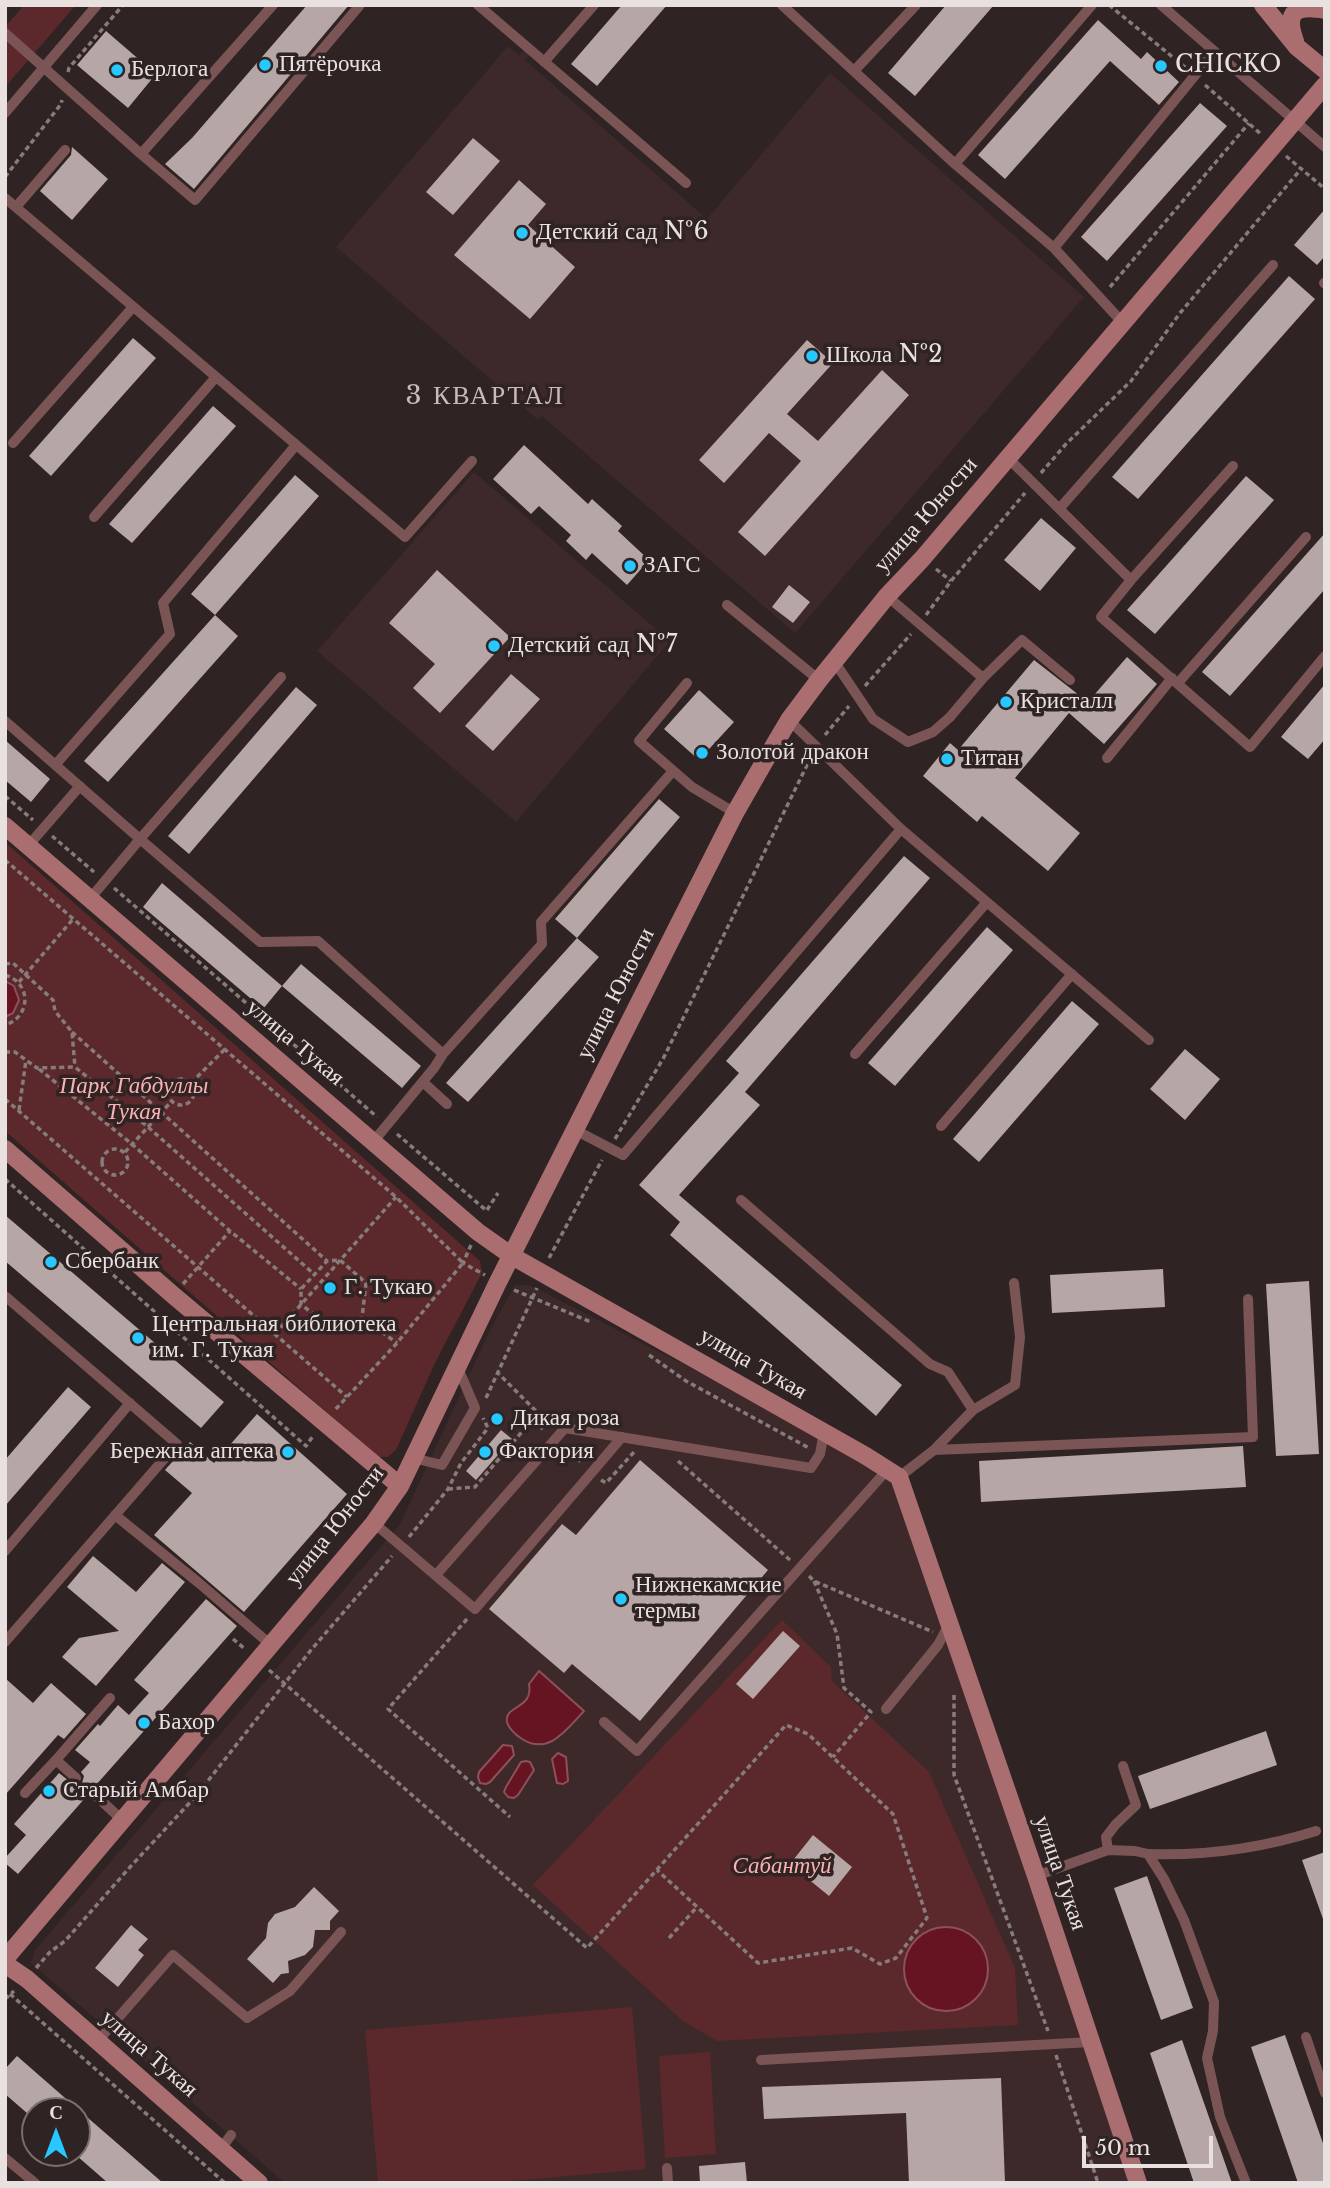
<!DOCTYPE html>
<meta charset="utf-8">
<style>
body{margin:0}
#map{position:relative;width:1330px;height:2188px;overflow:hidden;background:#2f2323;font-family:"Libre Baskerville",serif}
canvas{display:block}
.frame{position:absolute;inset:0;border:7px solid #e9e0e0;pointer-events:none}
.north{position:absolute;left:21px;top:2097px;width:70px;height:70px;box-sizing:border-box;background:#2f2323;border:2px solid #796f6f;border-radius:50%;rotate:0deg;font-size:19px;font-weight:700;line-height:28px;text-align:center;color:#e9e0e0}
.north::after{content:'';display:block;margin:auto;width:24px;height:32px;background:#27c8ff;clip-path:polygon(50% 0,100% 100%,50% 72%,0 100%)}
.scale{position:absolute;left:1082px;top:2136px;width:131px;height:32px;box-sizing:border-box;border:4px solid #e9e0e0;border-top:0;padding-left:9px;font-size:21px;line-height:24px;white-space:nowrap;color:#e9e0e0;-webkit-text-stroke:5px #2f2323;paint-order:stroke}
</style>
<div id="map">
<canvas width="1330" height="2188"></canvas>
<div class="frame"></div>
<div class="north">С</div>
<div class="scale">50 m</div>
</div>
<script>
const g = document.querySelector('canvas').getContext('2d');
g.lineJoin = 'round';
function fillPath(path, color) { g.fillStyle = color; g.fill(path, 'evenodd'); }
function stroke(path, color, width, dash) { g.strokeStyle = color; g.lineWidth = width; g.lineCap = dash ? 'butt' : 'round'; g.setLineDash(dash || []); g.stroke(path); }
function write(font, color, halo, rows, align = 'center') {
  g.font = font + ' "Libre Baskerville",serif'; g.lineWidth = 7; g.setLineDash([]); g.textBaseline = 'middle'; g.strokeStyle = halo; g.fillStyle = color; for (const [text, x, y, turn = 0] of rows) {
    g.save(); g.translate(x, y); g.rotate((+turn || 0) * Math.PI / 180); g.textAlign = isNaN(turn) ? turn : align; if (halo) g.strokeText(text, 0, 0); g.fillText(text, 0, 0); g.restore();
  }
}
fillPath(new Path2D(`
 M508,46l11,9 7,-6 5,4 -6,7 182,159 123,-146 254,224 -289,336 -253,-217 -4,4 -202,-173z
 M474,472l196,169 -154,181 -199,-171z
 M515,1285h11l10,3 313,162 44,30 237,703h-845l-254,-220 4,-13 365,-426 91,-196z`), '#3d292a');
fillPath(new Path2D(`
 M24,5h52l-71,82v-60z
 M5,842l475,419 2,12 -46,88 -40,89 -8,7h-10l-373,-326z
 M782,1620l49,47 1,14 97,91 86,196 3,57 -301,16 -33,-19 -151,-137z
 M632,2007l14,162 -157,14h-111l-13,-153z
 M710,2052l6,102 -51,4 -6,-102z`), '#5b282c');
const water = new Path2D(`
 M5,981l9,5 5,14 -6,13 -8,4z
 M539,1671l45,40c-17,18 -35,45 -62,28 -6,-4 -13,-10 -15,-17 -3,-17 27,-13 22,-38z
 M503,1745l9,1 2,9 -24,27 -4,2 -6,-1 -2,-6 1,-5z
 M558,1753l8,4 2,24 -5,3 -6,-1 -5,-24z
 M526,1761l4,1 4,8 -16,25 -4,3 -6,-1 -4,-5 2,-5 15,-25z
 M904 1969a42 42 0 1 1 84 0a42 42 0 1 1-84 0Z`);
fillPath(water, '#661421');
stroke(water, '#8d515a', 2);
fillPath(new Path2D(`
 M307,5h42l-155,184 -29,-25 27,-26z
 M622,5h45l-70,81 -26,-22z
 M946,5h48l-79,91 -27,-23z
 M1098,20l43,39 6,-7 32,30 -20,23 -49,-44 -105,118 -27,-24z
 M106,31l50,43 -28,34 -51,-43z
 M1200,103l27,23 -120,135 -26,-24z
 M473,138l27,23 -47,54 -27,-23z
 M72,147l36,32 -36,41 -32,-29 31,-36z
 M519,180l27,24 -18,21 47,42 -45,52 -76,-64z
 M1325,209v47l-8,9 -23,-20z
 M1289,276l26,23 -177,200 -26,-22z
 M133,338l23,20 -105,118 -22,-20z
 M807,340l26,23 -46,51 31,27 64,-71 27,25 -144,161 -27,-24 63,-71 -32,-28 -45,50 -25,-23z
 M213,406l23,20 -104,117 -23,-19z
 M524,445l64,59 4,-5 30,27 -4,5 31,29 -22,25 -35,-32 -6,7 -20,-19 5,-6 -32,-29 -8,8 -38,-35z
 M295,475l24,21 -104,119 -24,-21z
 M1246,476l28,24 -119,134 -28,-24z
 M1041,518l35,30 -36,43 -36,-31z
 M1325,533v56l-95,107 -28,-24z
 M437,570l73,67 -70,76 -27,-25 22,-24 -46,-41z
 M789,585l21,17 -17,21 -21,-16z
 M215,615l23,21 -130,146 -24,-21z
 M1127,657l30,27 -53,60 -35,-31 -54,65 65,55 -32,38 -66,-55 -5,6 -54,-46 27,-33 8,7 76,-90 54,42z
 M511,674l29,25 -47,52 -28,-25z
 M1325,684v55l-17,20 -27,-22z
 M296,687l21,18 -128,149 -21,-18z
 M699,690l35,32 -35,38 -35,-31z
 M5,740l45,39 -19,23 -26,-22z
 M659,799l21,18 -103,121 -22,-19z
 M904,856l26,22 -185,214 15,13 -81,90 223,190 -26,31 -206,-181 10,-13 -41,-37 100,-112 -13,-12z
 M162,883l120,103 -19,23 -120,-102z
 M987,927l26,23 -118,136 -27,-23z
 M577,938l22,19 -131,145 -22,-19z
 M301,964l120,102 -19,22 -120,-102z
 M1072,1001l27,23 -120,138 -26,-23z
 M1185,1049l35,30 -35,41 -35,-31z
 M5,1215l219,187 -23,26 -196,-167z
 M1163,1269l2,38 -113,6 -2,-38z
 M1309,1281l10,173 -43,2 -10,-172z
 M68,1387l23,20 -86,99v-46z
 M257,1414l90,80 -103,118 -90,-77 38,-42 -27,-23 25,-28 24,21z
 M501,1430l11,9 -36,41 -10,-9z
 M1243,1446l3,41 -265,15 -2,-41z
 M640,1460l128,110 -128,151 -68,-57 -8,9 -75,-64 73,-85 14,11z
 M93,1556l43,36 26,-29 23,19 -89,104 -34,-29 17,-19 40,-7 -52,-44z
 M206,1599l31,27 -141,159 -7,-2 -4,3 -2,7 3,4 -68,77 -13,-11v-5l21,-23 -12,-11 45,-51 15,12 8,-2 2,-7 -3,-4 9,-10 -15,-12 23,-26 2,2 18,-21 11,10 20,-22 -15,-13z
 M783,1631l17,15 -47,53 -17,-15z
 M5,1678l28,25 18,-20 35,31 -22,25 -6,-4 -53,60z
 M1266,1731l11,34 -127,44 -12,-33z
 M813,1835l39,32 -23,29 -39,-32z
 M1325,1852v67h-2l-21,-59z
 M1147,1876l46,132 -32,12 -47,-132z
 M314,1887l25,24 -9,10v9h-15l-2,17 -8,8 -17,6 1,12 -8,1 -8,9 -26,-24 19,-21 2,-15 7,-9 20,-7z
 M131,1925l17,14 -10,11 6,5 -26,32 -23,-19z
 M1285,2035l40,114v34h-27l-47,-136z
 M1182,2040l50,143h-38l-44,-130z
 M17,2056l63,55 83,72h-55l-31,-27v-45h-42v9l-30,-26v-25z
 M1001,2078l4,105h-96l-3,-70 -142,6 -2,-32z
 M745,2162l2,21h-47l-1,-17z`), '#b6a6a6');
stroke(new Path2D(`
 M1109,5l77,63
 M68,72l1,-4 54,-63
 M1205,85l57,50
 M1286,156l39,33
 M5,177l56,-73 1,-4
 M1110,287l139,-164
 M1041,473l25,-29 65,-63 49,-68 121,-144
 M899,540l11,9
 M936,569l15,12
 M926,615l25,-34 74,-88
 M865,686l46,-52
 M825,735l24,-29
 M5,796l28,24
 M52,836l42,36
 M5,860l391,337 67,66 -66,80 -63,68
 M114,888l263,229
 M5,964l8,-1 40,37 2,11 17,21 3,35
 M5,975c27,8 26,42 0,50
 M19,982l55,-64
 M72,1032l255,229
 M5,1052h10l22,16 38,-1 73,60 167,148
 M39,1069l94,76 97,86 71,58
 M168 1092a13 13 0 1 1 26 0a13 13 0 1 1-26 0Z
 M191,1083l34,-34
 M5,1099l342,298
 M19,1110l7,-50
 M397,1134l90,77
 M615,1139l49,-82 146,-298
 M102 1162a13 13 0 1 1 26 0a13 13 0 1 1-26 0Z
 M125,1152l46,-50
 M5,1179l301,267 7,-10
 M487,1210l11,-17
 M471,1245l-8,18 22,12
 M549,1258l53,-98
 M183,1284l47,-53
 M514,1290l77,32
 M362,1318l-36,7 -25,-21v-15l26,-28 13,-1 26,23 -4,35 35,25
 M275,1334l121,-137
 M649,1355l37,26 123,67
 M486,1398l51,-110
 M533,1420l12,11
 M564,1447l18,16
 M678,1461l112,99
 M601,1480l5,3 28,-31
 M448,1489l27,-2 63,-74 -39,-39
 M409,1537l39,-48 13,-26 27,-35 -5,-10
 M809,1576l5,5 119,51
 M814,1581l23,53 7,54 27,24 -38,45
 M467,1619l-79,90 122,108
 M233,1639l12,10
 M269,1670l318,278 199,-223 22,9 85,80 34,104 -31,40 -16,6 -28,-16 -94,15 -101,-93
 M954,1695v80l94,256
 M669,1938l28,-31
 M36,1968l14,-16 15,-11 66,-75 65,-70 115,-146 81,-94
 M10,1994l215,189
 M5,1999l9,-8
 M1056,2055l42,128`), '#877c7c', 3.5, [5, 3.5]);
stroke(new Path2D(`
 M478,5l208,178
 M782,5l173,159 99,84 69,75
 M1161,5l164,142
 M5,33l136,121 132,-149
 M544,62l50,-57
 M854,71l62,-66
 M5,113l92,-108
 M141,154l54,46 165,-195
 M955,164l137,-159
 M5,198l400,339 67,-76
 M16,207l49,-57
 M1054,248l160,-196
 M1324,283l1,1
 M13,443l120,-136
 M1008,458l123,122 -30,37 149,130 75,-91
 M1060,508l213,-243
 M94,517l122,-140
 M1131,580l102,-114
 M727,605l92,75
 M834,661l39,58 35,23 25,-10 17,-15 33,-39 -96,-82
 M983,678l39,-38 48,40
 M687,683l-48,58 53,46 43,26
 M1178,683l128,-146
 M789,720l112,109 248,211
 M5,721l135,118 141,-162
 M1107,758l65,-80
 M56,764l114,-130 -7,-31 133,-158
 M28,846l52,-60
 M89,900l51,-61 120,103 58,-1 125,113
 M855,1054l132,-152
 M423,1082l24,22
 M941,1126l131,-152
 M575,1130l48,25 278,-326
 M373,1142l61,-74 9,-14 99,-110 -1,-22 132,-151
 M741,1200l189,164 18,8 25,38 -39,40 -35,27
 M5,1296l172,148 -172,198
 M973,1410l42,-25 5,-48 -6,-54
 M934,1450l319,-13 -5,-138
 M413,1458l29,7 33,-57 -17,-40
 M115,1515l84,68 72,62
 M374,1523l101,86 147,-172
 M5,1551l125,-148
 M436,1575l129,-147 246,40 9,-14 4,-22
 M886,1709l52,-64 11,-21
 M604,1722l33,29 250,-281
 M76,1778l-20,-18 54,-62
 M91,1791l31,29
 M25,1793l31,-33
 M1108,1850l-2,-13 10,-13 20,-19 -13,-39
 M1148,1854c57,2 114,-6 168,-23
 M1036,1876l72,-26 27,1 13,3 16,25 20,41 30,82 -1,29 -6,27 13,59 26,66
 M1306,2037l19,56
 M97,2042l76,-87 74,63 43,-27 51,-59
 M761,2060l330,-18
 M220,2150l11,-15
 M5,2158l30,25
 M667,2168l1,15`), '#7b5556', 10);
stroke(new Path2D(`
 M1263,5l34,42 28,23
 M1295,41c-11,-30 1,-36 30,-31
 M5,826l473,406 34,24 354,200 33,21 137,399 102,307
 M5,1149l168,146 227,191
 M5,1959l369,-436 26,-37 98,-204 237,-469 28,-49 26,-44 30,-40 68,-84 35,-37 403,-474
 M5,1964l22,15 232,204`), '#ab6e70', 18);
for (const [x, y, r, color] of [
 [265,65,7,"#27c8ff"],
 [1161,66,7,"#27c8ff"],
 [117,70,7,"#27c8ff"],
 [522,233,7,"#27c8ff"],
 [812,356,7,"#27c8ff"],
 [630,566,7,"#27c8ff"],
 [494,646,7,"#27c8ff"],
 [1006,702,7,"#27c8ff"],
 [702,753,7,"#27c8ff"],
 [947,759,7,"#27c8ff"],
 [51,1262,7,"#27c8ff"],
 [330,1288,7,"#27c8ff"],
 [138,1338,7,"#27c8ff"],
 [497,1419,7,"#27c8ff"],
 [288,1452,7,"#27c8ff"],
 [485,1452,7,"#27c8ff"],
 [621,1599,7,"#27c8ff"],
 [144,1723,7,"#27c8ff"],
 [49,1791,7,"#27c8ff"]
]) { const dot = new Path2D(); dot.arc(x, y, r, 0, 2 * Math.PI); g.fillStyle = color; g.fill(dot); stroke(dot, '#2f2323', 2.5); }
write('23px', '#e9e0e0', '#2f2323', [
 ["Пятёрочка",279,65],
 ["CHICKO",1175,66],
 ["Берлога",131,70],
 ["Детский сад №6",536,233],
 ["Школа №2",826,356],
 ["ЗАГС",644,566],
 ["Детский сад №7",508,646],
 ["Кристалл",1020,702],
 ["Золотой дракон",716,753],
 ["Титан",961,759],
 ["Сбербанк",65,1262],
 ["Г. Тукаю",344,1288],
 ["Центральная библиотека",152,1325],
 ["им. Г. Тукая",152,1351],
 ["Дикая роза",511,1419],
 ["Бережная аптека",274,1452,"right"],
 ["Фактория",499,1452],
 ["Нижнекамские",635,1586],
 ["термы",635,1612],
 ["Бахор",158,1723],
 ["Старый Амбар",63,1791]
], 'left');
write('23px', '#e9e0e0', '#2f2323', [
 ["улица Юности",926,515,-49],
 ["улица Юности",616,994,-63],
 ["улица Тукая",295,1043,40],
 ["улица Тукая",753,1364,30],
 ["улица Юности",335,1526,-52],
 ["улица Тукая",1060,1873,71],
 ["улица Тукая",149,2054,41]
]);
write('italic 23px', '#fbb1b3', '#2f2323', [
 ["Парк Габдуллы",134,1087],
 ["Тукая",134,1113],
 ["Сабантуй",782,1867]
]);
g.letterSpacing = '2px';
write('26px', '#cbbaba', '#2f2323', [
 ["3 КВАРТАЛ",485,397]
]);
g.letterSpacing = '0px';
</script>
